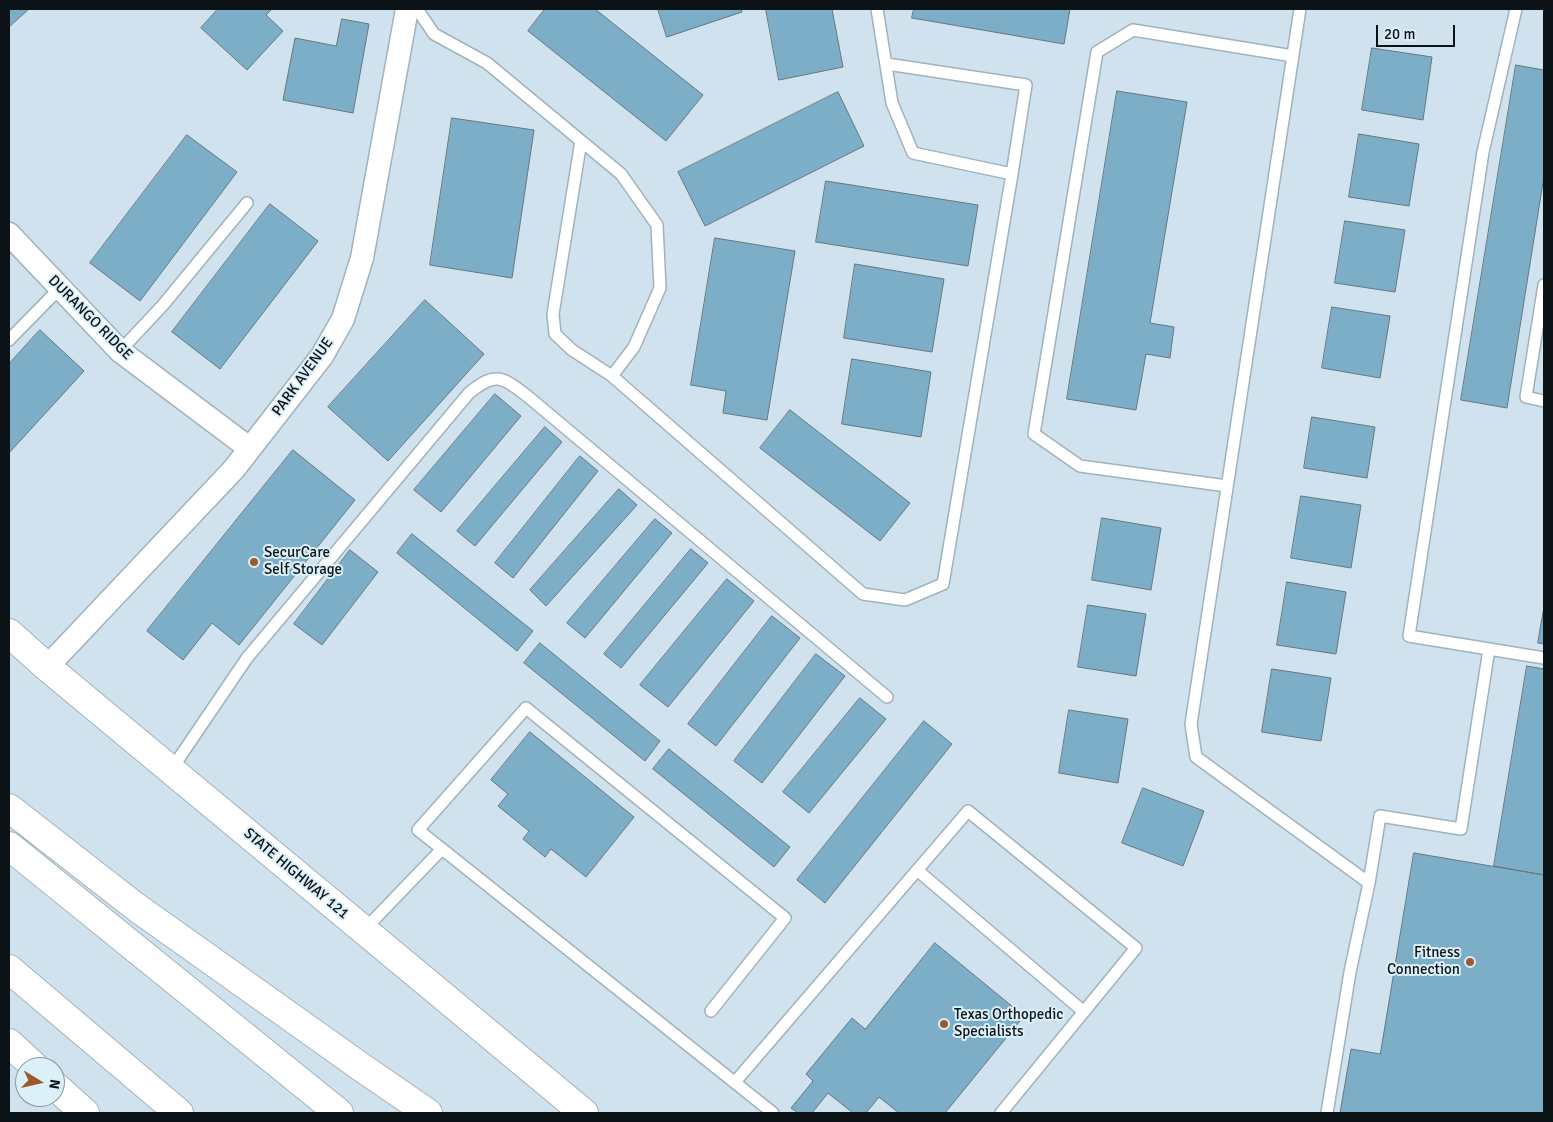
<!DOCTYPE html>
<style>
body{margin:0}
#map{position:relative;width:1553px;height:1122px;overflow:hidden;background:#cfe2ed;font-family:Signika,sans-serif}
canvas{display:block}
.frame{position:absolute;inset:0;border:10px solid #0c1316;pointer-events:none}
.north{position:absolute;left:15px;top:1057px;width:50px;height:50px;box-sizing:border-box;background:#dcf0fa;border:1px solid #89989f;border-radius:50%;rotate:99deg;font-size:14px;font-weight:700;line-height:20px;text-align:center;color:#0c1316}
.north::after{content:'';display:block;margin:auto;width:18px;height:22px;background:#9d592b;clip-path:polygon(50% 0,100% 100%,50% 72%,0 100%)}
.scale{position:absolute;left:1376px;top:25px;width:79px;height:22px;box-sizing:border-box;border:2px solid #0c1316;border-top:0;padding-left:6px;font-size:15px;line-height:18px;white-space:nowrap;color:#0c1316;-webkit-text-stroke:4px #dcf0fa;paint-order:stroke}
</style>
<div id="map">
<canvas width="1553" height="1122"></canvas>
<div class="frame"></div>
<div class="north">N</div>
<div class="scale">20 m</div>
</div>
<script>
const g = document.querySelector('canvas').getContext('2d');
g.lineJoin = 'round';
function fillPath(path, color) { g.fillStyle = color; g.fill(path, 'evenodd'); }
function stroke(path, color, width, dash) { g.strokeStyle = color; g.lineWidth = width; g.lineCap = dash ? 'butt' : 'round'; g.setLineDash(dash || []); g.stroke(path); }
function write(font, color, halo, rows, align = 'center') {
  g.font = font + ' Signika,sans-serif'; g.lineWidth = 4; g.setLineDash([]); g.textBaseline = 'middle'; g.strokeStyle = halo; g.fillStyle = color; for (const [text, x, y, turn = 0] of rows) {
    g.save(); g.translate(x, y); g.rotate((+turn || 0) * Math.PI / 180); g.textAlign = isNaN(turn) ? turn : align; if (halo) g.strokeText(text, 0, 0); g.fillText(text, 0, 0); g.restore();
  }
}
const building = new Path2D(`
 M9,9h20l-20,18z
 M218,9h54l-6,6 17,16 -36,39 -46,-42z
 M545,9h50l108,86 -37,46 -138,-110z
 M658,9h83l1,3 -75,25z
 M766,9h66l11,58 -64,13z
 M914,9h156l-6,35 -152,-26z
 M342,19l27,5 -16,89 -70,-13 12,-62 41,8z
 M1372,48l60,9 -9,63 -61,-10z
 M1516,65l28,5v106l-37,232 -46,-8z
 M1117,91l70,11 -37,221 24,4 -4,31 -24,-4 -10,56 -69,-11z
 M838,92l26,54 -159,80 -27,-54z
 M452,118l82,12 -22,148 -82,-13z
 M1359,134l60,10 -10,62 -60,-9z
 M187,135l50,37 -97,129 -50,-38z
 M826,181l152,24 -10,61 -152,-24z
 M270,204l48,37 -98,128 -48,-37z
 M1345,221l60,9 -10,62 -60,-9z
 M715,238l80,13 -28,169 -44,-7 3,-22 -35,-6z
 M855,264l89,15 -12,73 -88,-14z
 M425,300l59,54 -96,107 -60,-54z
 M1332,307l58,9 -10,62 -58,-10z
 M40,330l44,41 -75,82v-89z
 M852,359l79,13 -10,65 -79,-13z
 M495,394l26,22 -80,96 -27,-22z
 M790,410l120,93 -30,38 -120,-93z
 M1312,417l63,10 -8,51 -63,-10z
 M545,427l17,15 -87,104 -18,-15z
 M293,450l62,50 -116,145 -27,-22 -29,37 -36,-29z
 M580,456l18,15 -85,107 -18,-15z
 M619,489l18,16 -91,101 -16,-16z
 M1301,496l60,9 -10,63 -60,-10z
 M1102,518l59,10 -10,62 -59,-10z
 M655,519l17,14 -87,105 -18,-15z
 M412,534l121,97 -16,20 -120,-98z
 M691,549l17,14 -87,105 -17,-14z
 M350,550l28,22 -56,73 -28,-21z
 M727,579l27,22 -86,106 -28,-22z
 M1287,582l59,10 -10,62 -59,-9z
 M1088,605l58,9 -10,62 -58,-9z
 M1544,607v37l-6,-1z
 M772,616l28,22 -84,108 -28,-22z
 M540,643l120,98 -15,20 -121,-98z
 M816,654l29,22 -83,107 -28,-22z
 M1527,666l17,3v206l-50,-9z
 M1272,669l59,9 -10,63 -59,-9z
 M860,698l26,21 -77,94 -26,-21z
 M1069,710l59,9 -10,64 -59,-10z
 M924,721l28,23 -127,159 -28,-23z
 M530,732l104,85 -48,60 -35,-28 -6,8 -22,-18 6,-8 -31,-25 10,-12 -17,-14z
 M669,749l121,98 -16,20 -121,-98z
 M1143,788l61,23 -21,55 -61,-23z
 M1414,853l130,22v238h-204l11,-64 29,5z
 M935,943l89,73 -79,97h-46l-20,-16 -13,16h-13l-25,-20 -16,20h-14l-7,-5 22,-27 -7,-7 46,-56 13,11z`);
fillPath(building, '#7daec8');
stroke(building, '#667780', 1);
const service = new Path2D(`
 M417,9l17,25 53,29 134,111 36,51 3,63 -26,59 -22,29 251,218 42,6 38,-16 69,-410 -99,-21 -21,-50 -15,-94
 M1300,9l-109,715 5,33 173,126
 M887,64l139,21 -14,89
 M581,141l-28,173 2,20 17,16 40,26
 M1544,285l-18,112 18,4
 M9,340l51,-52
 M120,351l43,-46 84,-102
 M1227,486l-147,-20 -46,-32 63,-382 36,-22 160,26
 M1489,649l-80,-13 74,-484 33,-143
 M171,770l76,-112 222,-265c26,-21 32,-17 57,2l361,302
 M442,849l331,264
 M917,870l167,142
 M364,930l78,-81 -24,-19 108,-122 259,210 -74,93
 M735,1082l233,-271 168,137 -135,165
 M1327,1113l23,-141 19,-89 11,-67 81,13 28,-180 55,9`);
const minor = new Path2D(`
 M9,234l111,117 129,97
 M47,667l187,-198 88,-113 21,-37 19,-61 45,-249`);
const secondary = new Path2D(`
 M9,633l38,34 537,446`);
const motorway = new Path2D(`
 M9,808l127,99 225,160 67,46
 M9,846l330,267
 M9,969l170,144
 M9,1043l26,24
 M55,1086l30,27`);
stroke(service, '#a0b2bc', 14);
stroke(minor, '#a0b2bc', 25);
stroke(secondary, '#a0b2bc', 30);
stroke(motorway, '#a0b2bc', 30);
stroke(service, '#fff', 11);
stroke(minor, '#fff', 22);
stroke(secondary, '#fff', 28);
stroke(motorway, '#fff', 28);
for (const [x, y, r, color] of [
 [254,562,5,"#9d592b"],
 [1470,962,5,"#9d592b"],
 [944,1024,5,"#9d592b"]
]) { const dot = new Path2D(); dot.arc(x, y, r, 0, 2 * Math.PI); g.fillStyle = color; g.fill(dot); stroke(dot, '#dcf0fa', 2); }
write('15px', '#0c1316', '#dcf0fa', [
 ["DURANGO RIDGE",90,318,45],
 ["PARK AVENUE",303,377,-54],
 ["STATE HIGHWAY 121",296,874,40]
]);
write('15px', '#0c1316', '#dcf0fa', [
 ["SecurCare",264,553],
 ["Self Storage",264,570],
 ["Fitness",1460,953,"right"],
 ["Connection",1460,970,"right"],
 ["Texas Orthopedic",954,1015],
 ["Specialists",954,1032]
], 'left');
</script>
